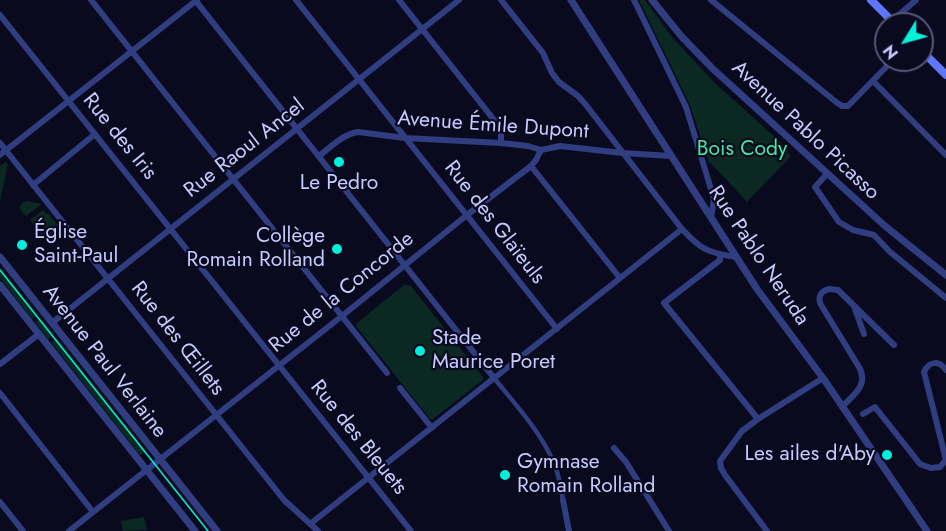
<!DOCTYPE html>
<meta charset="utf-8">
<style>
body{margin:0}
#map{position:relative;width:946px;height:531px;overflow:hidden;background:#0a0a1e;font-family:Jost,sans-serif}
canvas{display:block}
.north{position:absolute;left:874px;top:12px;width:60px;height:60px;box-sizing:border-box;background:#0a0a1e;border:2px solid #555778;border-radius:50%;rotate:233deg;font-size:16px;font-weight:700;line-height:24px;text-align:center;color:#c6cbff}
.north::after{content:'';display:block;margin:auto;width:21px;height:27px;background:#00f1db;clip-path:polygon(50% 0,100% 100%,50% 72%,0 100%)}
</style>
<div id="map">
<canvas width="946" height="531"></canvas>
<div class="north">N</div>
</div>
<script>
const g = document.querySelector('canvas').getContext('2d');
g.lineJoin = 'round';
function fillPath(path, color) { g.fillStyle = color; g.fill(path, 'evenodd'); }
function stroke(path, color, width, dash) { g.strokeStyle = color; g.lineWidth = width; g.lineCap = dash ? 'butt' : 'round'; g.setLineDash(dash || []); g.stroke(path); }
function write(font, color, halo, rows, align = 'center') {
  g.font = font + ' Jost,sans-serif'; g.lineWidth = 4.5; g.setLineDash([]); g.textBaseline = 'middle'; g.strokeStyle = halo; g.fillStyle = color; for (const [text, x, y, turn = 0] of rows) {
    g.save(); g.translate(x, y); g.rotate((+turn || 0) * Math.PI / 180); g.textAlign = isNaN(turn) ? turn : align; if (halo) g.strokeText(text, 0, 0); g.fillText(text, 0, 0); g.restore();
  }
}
fillPath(new Path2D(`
 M639,0h6l27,37 43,46 72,65 -2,2 6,6 -44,46 -21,-23 -17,-17 -19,-57z
 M5,162l3,2 -8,37v-35z
 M27,201l15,3 -16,12 -6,-7 1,-5z
 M43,210l3,4 2,-1 12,15 -11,8 -3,-3 -4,3 -12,-16z
 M0,267l38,48 -6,4 -32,-41z
 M404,285l7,1 72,91v3l-50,39h-3l-74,-93 1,-3z
 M41,318l13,16 -6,5 -13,-17z
 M57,338l89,113 -6,4 -89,-113z
 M144,517l3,13 -24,1 -2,-10z`), '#0c2822');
stroke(new Path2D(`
 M494,378c22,27 46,53 60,85 5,12 7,25 9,37`), '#303d81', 4.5);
stroke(new Path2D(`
 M91,0l296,373
 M195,0l299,378
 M296,0l261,329
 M399,0l99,125 3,7v11
 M501,0l42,53 9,20 7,9 19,14 8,9 96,124c19,21 27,24 54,28
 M634,0l52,107 28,92 -3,19
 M711,0l125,102 6,4h6l45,-46
 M0,15l411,516
 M892,21l24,-21
 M873,81l73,74
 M0,143l284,357 34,31
 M0,155l197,-155
 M319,156c12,-9 24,-22 39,-24l47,6 96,5 27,3 13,4 19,-4 62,7 49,3
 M531,166l89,112
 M827,174l-12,13 24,35 14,8 21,5 15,16 57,47
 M33,185l62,-51
 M720,255v5l-56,43 94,116
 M854,306l10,28
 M52,323l407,-323
 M0,364l39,-30
 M400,388l32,40
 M0,393l93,119
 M842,407c12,-13 27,-22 17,-40l-38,-62c-4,-8 0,-14 8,-16l9,1 56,55
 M863,414l12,-7 45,57 11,4 9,-1 6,-7 -22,-88c5,-11 15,-12 22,-2
 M614,448l12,14 43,69
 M563,500l6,31
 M0,502l23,29
 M310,524l372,-295
 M69,531l273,-215 125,-101 64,-49 5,-6 5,-10
 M767,531l-42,-56 -4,-7 -1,-7 22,-30 16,-12 65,-41`), '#303d81', 6);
stroke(new Path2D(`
 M571,0l186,289 66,89 104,153
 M652,0l30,37 30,31 173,158 61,49
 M0,257l217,274
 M0,285l195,246`), '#303d81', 7);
stroke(new Path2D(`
 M871,0l24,24
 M922,51l24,24`), '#5d78ff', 8);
stroke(new Path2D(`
 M0,270l208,261`), '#00f1db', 1.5);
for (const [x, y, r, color] of [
 [339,162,6,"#00f1db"],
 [22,245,6,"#00f1db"],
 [337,249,6,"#00f1db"],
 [420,351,6,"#00f1db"],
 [887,455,6,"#00f1db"],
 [505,475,6,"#00f1db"]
]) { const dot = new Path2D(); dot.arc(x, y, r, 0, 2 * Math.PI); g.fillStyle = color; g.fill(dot); stroke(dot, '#0a0a1e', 2); }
write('21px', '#c6cbff', '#0a0a1e', [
 ["Avenue Émile Dupont",493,126,4],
 ["Avenue Pablo Picasso",805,131,43],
 ["Rue des Iris",119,137,51],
 ["Rue Raoul Ancel",245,149,-38],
 ["Rue des Glaïeuls",494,223,52],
 ["Rue Pablo Neruda",758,256,56],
 ["Rue de la Concorde",342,293,-39],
 ["Rue des Œillets",177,339,52],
 ["Avenue Paul Verlaine",104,362,52],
 ["Rue des Bleuets",358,438,51]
]);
write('21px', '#48e9a2', '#0a0a1e', [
 ["Bois Cody",742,150]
]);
write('21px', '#c6cbff', '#0a0a1e', [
 ["Le Pedro",339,184,"center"],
 ["Église",34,233],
 ["Saint-Paul",34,257],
 ["Collège",325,237,"right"],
 ["Romain Rolland",325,261,"right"],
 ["Stade",432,339],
 ["Maurice Poret",432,363],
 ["Les ailes d'Aby",875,455,"right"],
 ["Gymnase",517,463],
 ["Romain Rolland",517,487]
], 'left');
</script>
